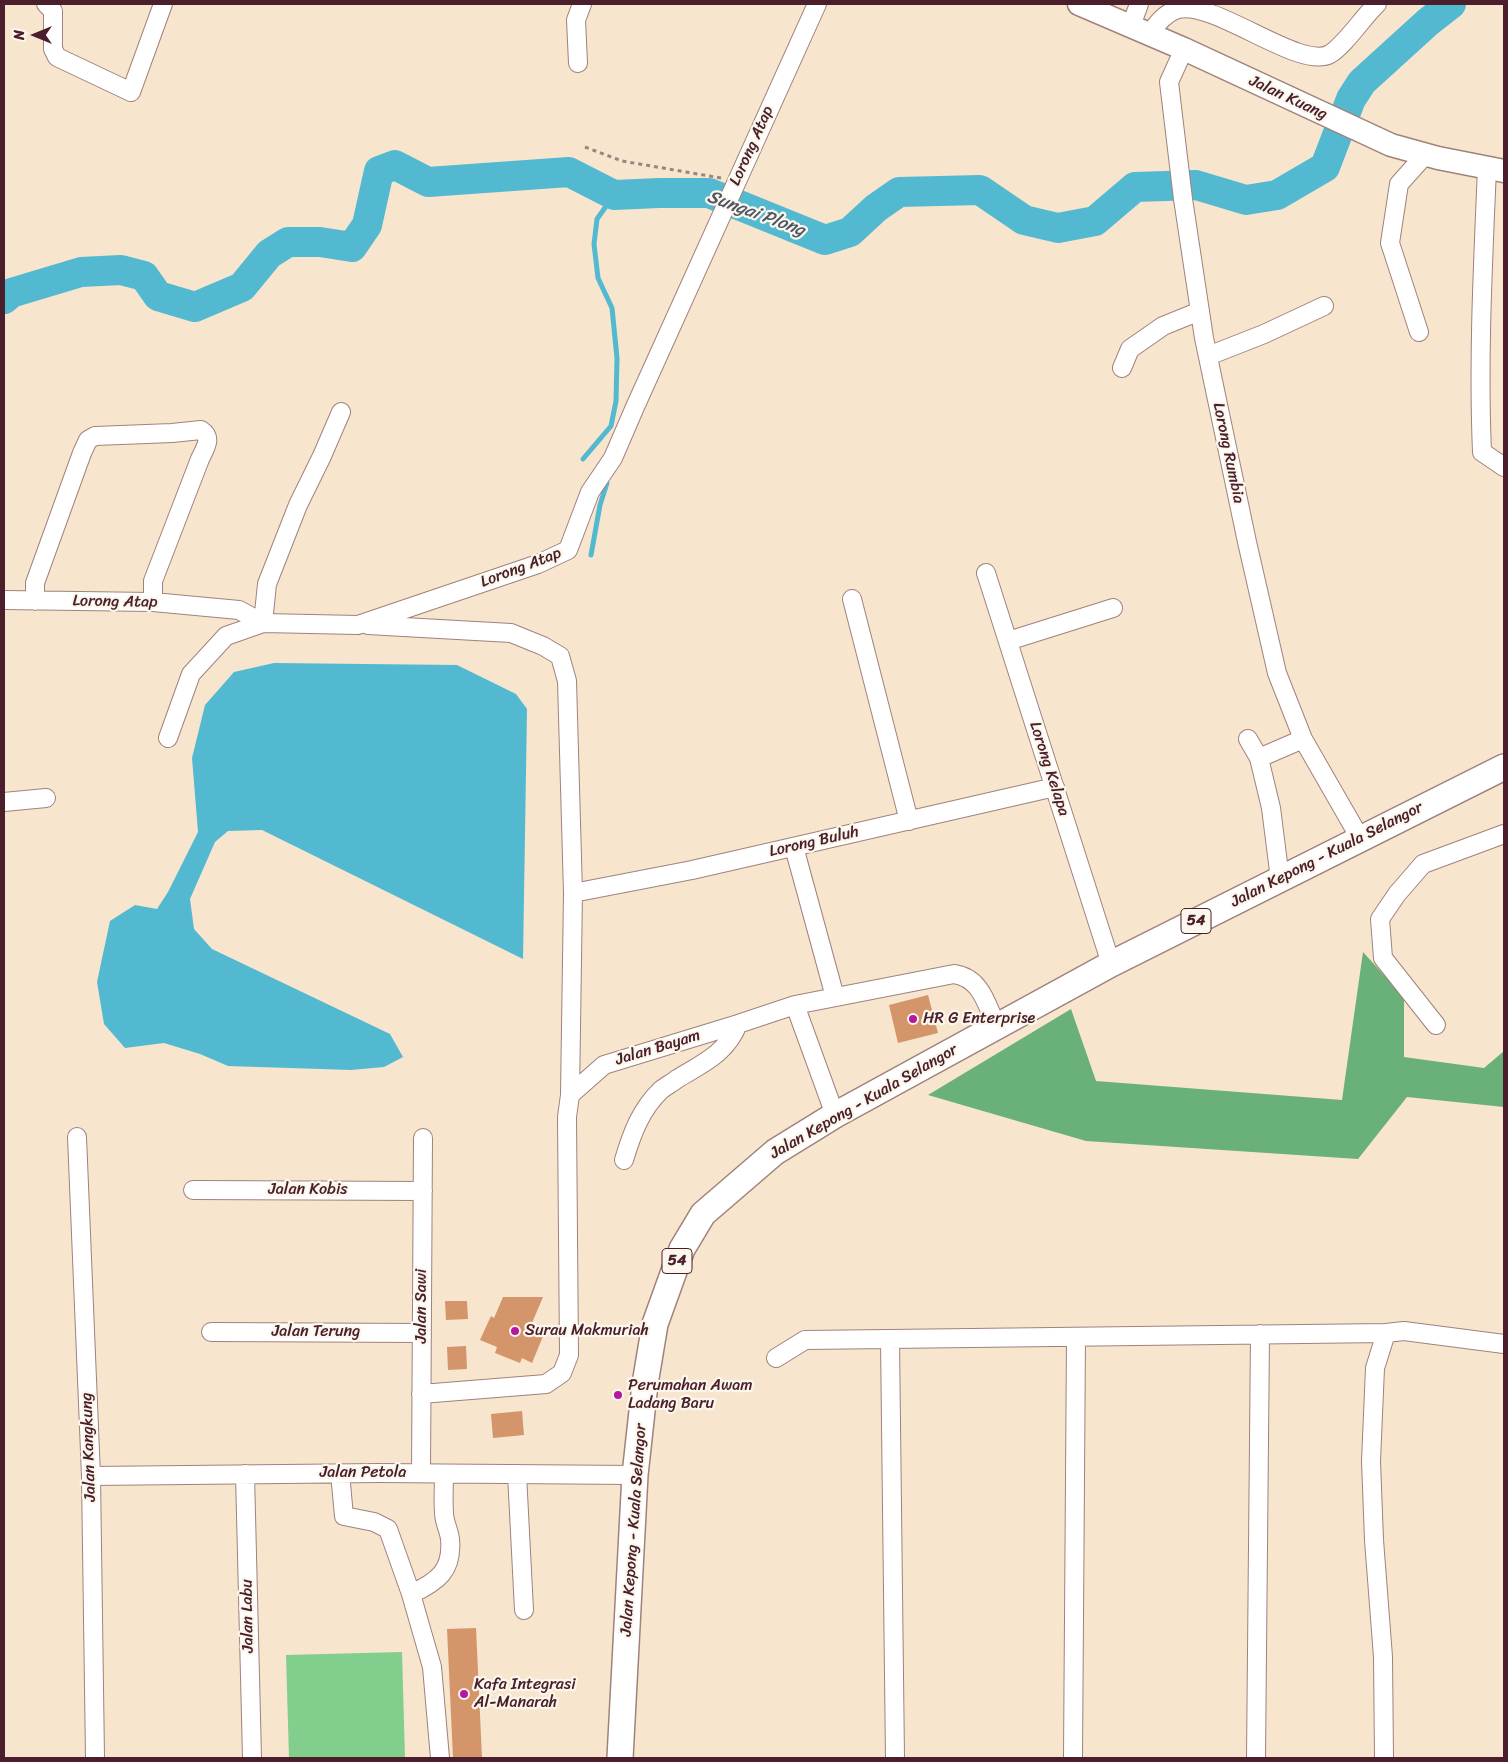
<!DOCTYPE html>
<style>
body{margin:0}
#map{position:relative;width:1508px;height:1762px;overflow:hidden;background:#f7e5ce;font-family:Sriracha,sans-serif}
canvas{display:block}
.frame{position:absolute;inset:0;border:5px solid #4a1f2b;pointer-events:none}
.north{position:absolute;left:10px;top:10px;width:50px;height:50px;-webkit-text-stroke:4px #fbf7ec;paint-order:stroke;rotate:270deg;font-size:14px;font-weight:700;line-height:20px;text-align:center;color:#4a1f2b}
.north::after{content:'';display:block;margin:auto;width:18px;height:22px;background:#4a1f2b;clip-path:polygon(50% 0,100% 100%,50% 72%,0 100%)}
</style>
<div id="map">
<canvas width="1508" height="1762"></canvas>
<div class="frame"></div>
<div class="north">N</div>
</div>
<script>
const g = document.querySelector('canvas').getContext('2d');
g.lineJoin = 'round';
function fillPath(path, color) { g.fillStyle = color; g.fill(path, 'evenodd'); }
function stroke(path, color, width, dash) { g.strokeStyle = color; g.lineWidth = width; g.lineCap = dash ? 'butt' : 'round'; g.setLineDash(dash || []); g.stroke(path); }
function write(font, color, halo, rows, align = 'center') {
  g.font = font + ' Sriracha,sans-serif'; g.lineWidth = 4.5; g.setLineDash([]); g.textBaseline = 'middle'; g.strokeStyle = halo; g.fillStyle = color; for (const [text, x, y, turn = 0] of rows) {
    g.save(); g.translate(x, y); g.rotate((+turn || 0) * Math.PI / 180); g.textAlign = isNaN(turn) ? turn : align; if (halo) g.strokeText(text, 0, 0); g.fillText(text, 0, 0); g.restore();
  }
}
fillPath(new Path2D(`
 M402,1652l3,106h-116l-3,-103z`), '#82ce8c');
fillPath(new Path2D(`
 M1363,952l41,45v60l80,11 20,-17v56l-97,-10 -49,62 -272,-18 -158,-46 143,-86 25,72 246,19z`), '#69b178');
fillPath(new Path2D(`
 M274,663l183,2 59,29 11,15 -4,250 -261,-129 -34,1 -13,11 -25,57 4,30 18,20 178,85 13,23 -19,10 -33,3 -123,-4 -28,-12 -36,-11 -39,5 -21,-24 -7,-42 13,-61 25,-16 22,4 11,-17 30,-60 -6,-74 13,-53 29,-33z`), '#53b9d1');
stroke(new Path2D(`
 M583,459l28,-33 5,-25 1,-43 -5,-50 -14,-30 -4,-34 3,-25 17,-24
 M591,555l9,-50 7,-22 -4,-4`), '#53b9d1', 5);
stroke(new Path2D(`
 M4,299l7,-6 70,-21 40,-2 23,6 14,20 37,11 47,-20 27,-33 19,-12h32l32,5 15,-22 12,-54 16,-6 33,17 141,-10 45,23 45,-2h50l116,47 25,-8 26,-24 23,-16 81,-2 44,30 34,8 37,-7 40,-34 61,-2 50,15 31,-5 48,-28 26,-68 11,-17 66,-60 23,-18`), '#53b9d1', 30);
fillPath(new Path2D(`
 M928,995l10,38 -40,10 -9,-38z
 M503,1297h40l-11,26 14,6 -14,34 -10,-5 -2,5 -25,-10 2,-6 -17,-7 11,-24 3,2z
 M445,1301h22l1,18 -22,1z
 M466,1346l1,23 -19,1 -1,-23z
 M522,1411l2,24 -31,3 -2,-24z
 M476,1628l6,130h-29l-6,-129z`), '#d5956a');
const minor = new Path2D(`
 M46,4l7,7v38l4,8 74,35 32,-88
 M1131,26l8,-22
 M1150,34c7,-11 15,-21 28,-25 37,-9 122,62 152,45 15,-9 33,-37 47,-50
 M1184,49l-15,33 14,117 21,139 43,204 30,131 26,66 58,101
 M578,63l-2,-43 6,-16
 M1487,168c-4,95 -9,190 -5,284l22,15
 M1419,332l-29,-89 9,-59 26,-29
 M1208,356l56,-22 60,-28
 M1122,368l8,-19 33,-23 37,-15
 M986,573l125,391
 M852,599l57,222
 M4,600l149,2 86,8 24,13 95,2 180,-61 30,-14 22,-58 23,-34 22,-51 182,-403
 M35,601v-18l47,-130 6,-13 7,-4 77,-3 29,-3c12,8 4,18 -1,29l-47,122v21
 M368,625l143,8 32,13 17,10 7,25 6,212 -3,202 -3,22 2,238 -7,18 -16,11 -125,10
 M1008,641l105,-33
 M168,738l23,-64 35,-38 37,-13 4,-39 31,-79 24,-49 19,-44
 M1248,739l11,19 12,50 9,71
 M1259,758l44,-19
 M4,802l42,-4
 M794,847l41,150
 M573,893l119,-23 363,-83
 M795,1005l40,110
 M1436,1025l-53,-67 -3,-39 17,-25 26,-30 81,-30
 M570,1095l34,-30 134,-41 57,-19 159,-31c27,4 32,29 42,51
 M77,1137l14,339 4,282
 M624,1160c8,-27 17,-51 37,-70 5,-4 11,-7 16,-11 26,-16 49,-25 61,-55
 M193,1190l230,1
 M211,1332l211,1
 M890,1340l5,418
 M776,1358l29,-18 581,-7
 M340,1473l4,43 30,6 14,7 23,65 21,73 8,91
 M421,1473l2,-335
 M245,1474l7,284
 M517,1474l7,136
 M91,1476l288,-3 256,2
 M411,1594c26,-12 42,-23 39,-55 -1,-9 -6,-17 -6,-26 -1,-13 0,-27 0,-39
 M1073,1758l3,-421
 M1256,1758l4,-424
 M1384,1758l-1,-101 -9,-117 -3,-79 4,-93 11,-35 18,-2 100,13`);
const major = new Path2D(`
 M1079,4l105,45 207,96 47,13 66,13`);
const highway = new Path2D(`
 M620,1758l15,-283 10,-91 10,-60 27,-75 21,-35 72,-62 60,-37 276,-151 393,-197`);
stroke(minor, '#a0827c', 20);
stroke(major, '#a0827c', 25);
stroke(highway, '#a0827c', 28);
stroke(new Path2D(`
 M585,147l37,14 99,17`), '#a0827c', 3, [4, 4]);
stroke(minor, '#fff', 18);
stroke(major, '#fff', 22);
stroke(highway, '#fff', 25);
for (const [x, y, r, color] of [
 [913,1019,5,"#b5179e"],
 [515,1331,5,"#b5179e"],
 [618,1395,5,"#b5179e"],
 [464,1694,5,"#b5179e"]
]) { const dot = new Path2D(); dot.arc(x, y, r, 0, 2 * Math.PI); g.fillStyle = color; g.fill(dot); stroke(dot, '#fbf7ec', 2); }
for (const [x, y, w] of [
 [1196,921,30],
 [677,1261,30]
]) { const box = new Path2D(); box.roundRect(x - w / 2, y - 12.5, w, 25, 4); g.fillStyle = '#fbf7ec'; g.fill(box); stroke(box, '#4a1f2b', 1); }
write('bold 15px', '#4a1f2b', null, [
 ["54",1196,921],
 ["54",677,1261]
]);
write('16px', '#4a1f2b', '#fbf7ec', [
 ["Jalan Kuang",1288,98,25],
 ["Lorong Atap",752,146,-66],
 ["Lorong Rumbia",1228,453,78],
 ["Lorong Atap",521,568,-21],
 ["Lorong Atap",115,602,1],
 ["Lorong Kelapa",1049,769,72],
 ["Lorong Buluh",814,842,-13],
 ["Jalan Kepong - Kuala Selangor",1327,855,-27],
 ["Jalan Bayam",658,1048,-17],
 ["Jalan Kepong - Kuala Selangor",864,1102,-30],
 ["Jalan Kobis",308,1190],
 ["Jalan Sawi",422,1306,-90],
 ["Jalan Terung",316,1332],
 ["Jalan Kangkung",89,1447,-92],
 ["Jalan Petola",363,1473],
 ["Jalan Kepong - Kuala Selangor",634,1530,-86],
 ["Jalan Labu",248,1616,-91]
]);
write('16px', '#4a1f2b', '#fbf7ec', [
 ["HR G Enterprise",923,1019],
 ["Surau Makmuriah",525,1331],
 ["Perumahan Awam",628,1386],
 ["Ladang Baru",628,1404],
 ["Kafa Integrasi",474,1685],
 ["Al-Manarah",474,1703]
], 'left');
write('italic 18px', '#4d5565', '#fbf7ec', [
 ["Sungai Plong",756,214,20]
]);
</script>
